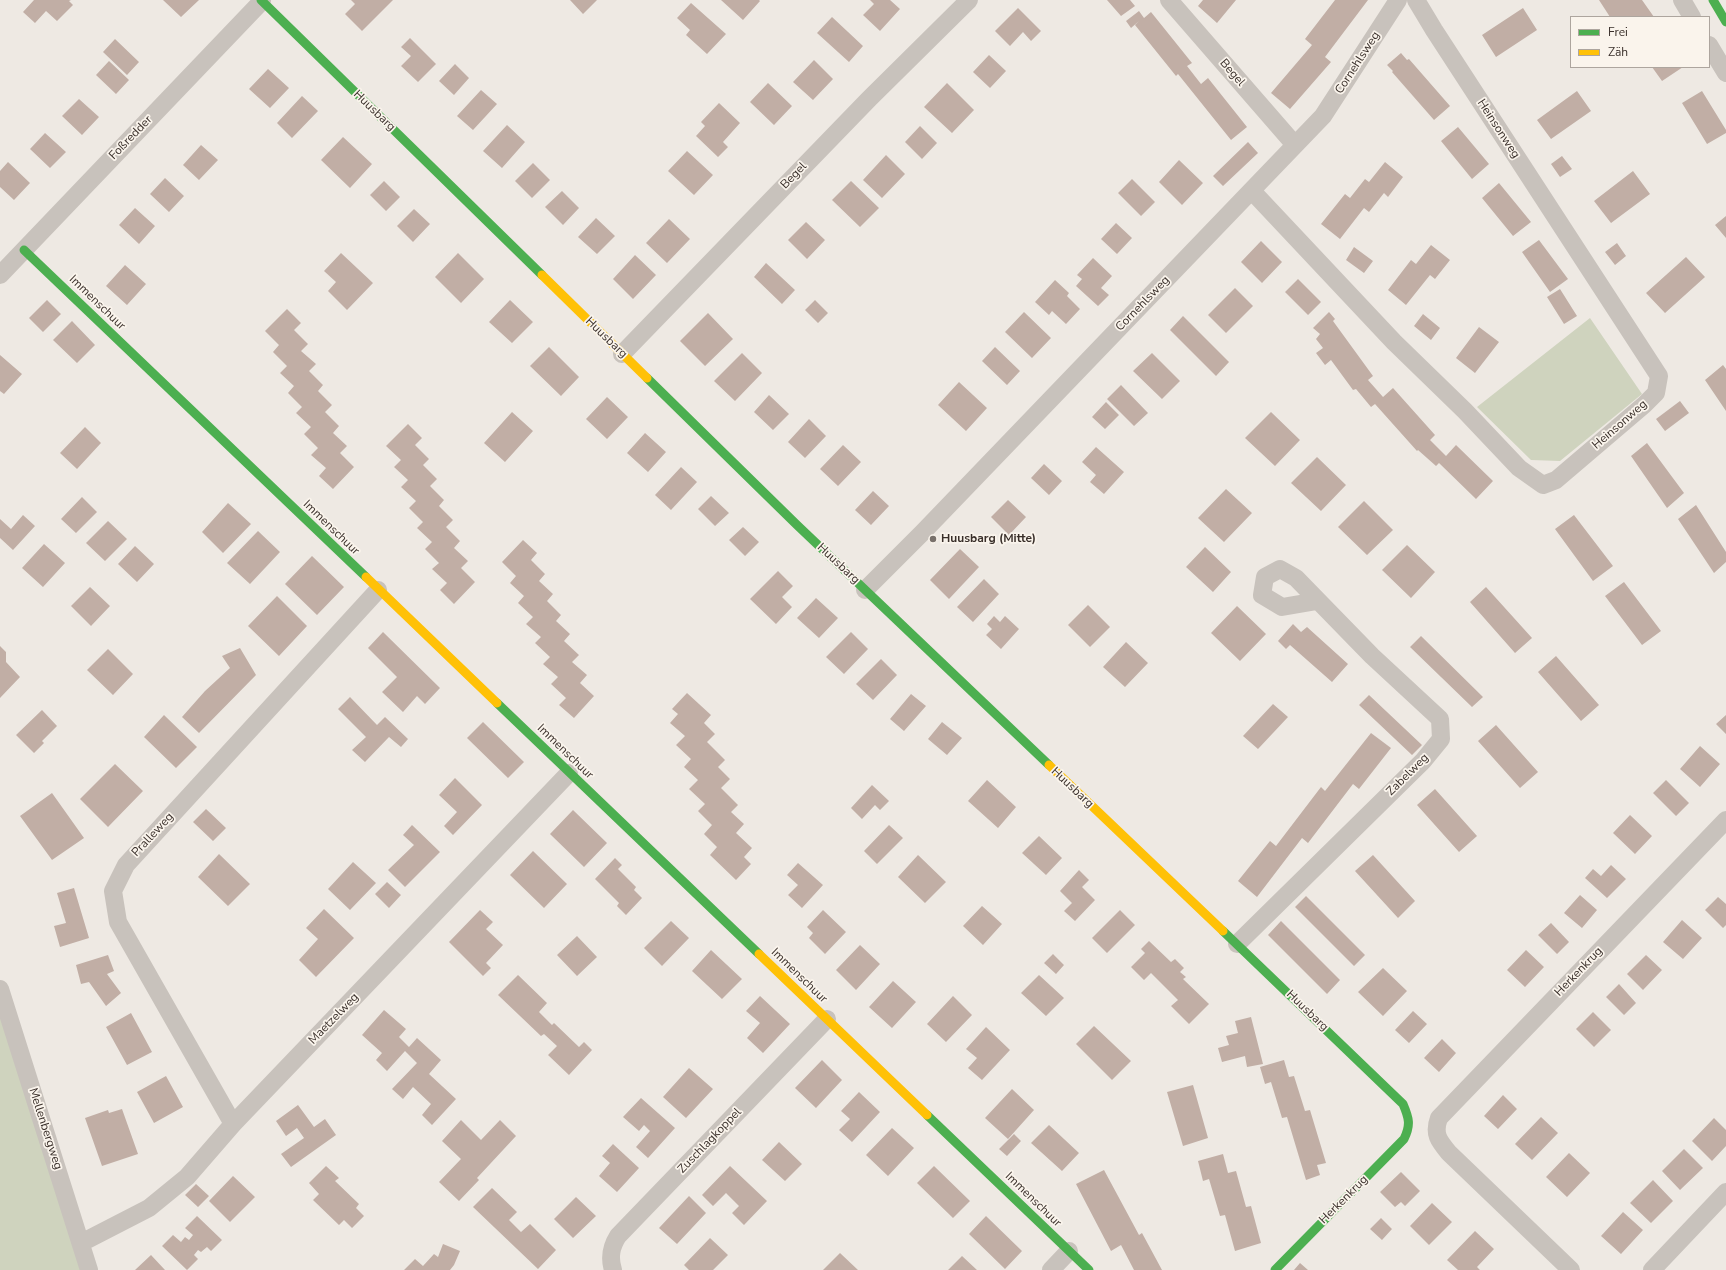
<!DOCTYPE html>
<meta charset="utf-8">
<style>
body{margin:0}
#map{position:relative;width:1726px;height:1270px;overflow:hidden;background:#eee9e3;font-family:"Nunito Sans",sans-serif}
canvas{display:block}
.legend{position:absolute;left:1570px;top:16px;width:140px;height:52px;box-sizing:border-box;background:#faf4ec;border:1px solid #ada59e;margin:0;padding:5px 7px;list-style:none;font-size:12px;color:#392f2a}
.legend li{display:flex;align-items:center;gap:8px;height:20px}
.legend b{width:20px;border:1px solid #ada59e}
</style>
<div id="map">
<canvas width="1726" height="1270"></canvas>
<ul class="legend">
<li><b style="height:5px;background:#4caf50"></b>Frei</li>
<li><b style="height:5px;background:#ffc107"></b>Zäh</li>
</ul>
</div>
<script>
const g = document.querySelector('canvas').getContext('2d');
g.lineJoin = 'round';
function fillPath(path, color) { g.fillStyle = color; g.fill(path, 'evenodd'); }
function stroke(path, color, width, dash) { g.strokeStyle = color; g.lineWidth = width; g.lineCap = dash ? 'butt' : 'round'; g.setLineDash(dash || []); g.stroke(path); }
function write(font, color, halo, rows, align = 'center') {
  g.font = font + ' "Nunito Sans",sans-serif'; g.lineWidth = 3.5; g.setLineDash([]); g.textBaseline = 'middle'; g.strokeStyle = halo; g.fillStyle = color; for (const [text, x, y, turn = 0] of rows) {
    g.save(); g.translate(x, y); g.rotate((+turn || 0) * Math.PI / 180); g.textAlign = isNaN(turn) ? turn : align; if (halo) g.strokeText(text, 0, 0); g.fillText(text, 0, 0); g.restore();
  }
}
fillPath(new Path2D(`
 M1590,318l52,76 -82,67 -29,-1 -54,-53z
 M0,1013l82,257h-82z`), '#cfd3be');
fillPath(new Path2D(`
 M34,0h37l-2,1 4,4 -16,16 -11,-10 -11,12 -12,-11z
 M163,0h36l-18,17z
 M351,0h42l-31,31 -17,-17 10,-10z
 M570,0h27l-14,14z
 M721,0h38l1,1 -17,19z
 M870,0h20l10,9 -20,22 -17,-16 11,-11z
 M1107,0h23l5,6 -14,10z
 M1203,0h33l-19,23 -19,-17z
 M1335,0h33l-43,57 6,5 -41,47 -19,-16 41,-48 -7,-6z
 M1599,0h43l12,17h-44z
 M691,3l35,31 -19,20 -21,-19 4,-5 -13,-12z
 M1018,8l23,23 -10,10 -8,-9 -13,14 -15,-15z
 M1523,8l14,22 -41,27 -14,-22z
 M1139,11l5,7 7,-6 41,51 -5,3 14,18 7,-6 39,49 -16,13 -53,-66 -2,2 -41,-51 4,-4 -8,7 -5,-7z
 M832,17l31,29 -14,16 -32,-29z
 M410,38l26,26 -18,18 -17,-16 10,-10 -10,-9z
 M115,39l24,23 -12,13 -24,-23z
 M1401,53l6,7 2,-1 41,47 -16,14 -42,-48 1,-1 -6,-6z
 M989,55l17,16 -16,17 -17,-16z
 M814,60l19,19 -20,21 -20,-18z
 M109,61l20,19 -13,14 -20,-19z
 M455,64l14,14 -15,17 -15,-14z
 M1652,67h31l-21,14z
 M268,69l21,19 -19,20 -21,-19z
 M768,83l24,23 -18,19 -24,-23z
 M947,83l27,27 -22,23 -28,-26z
 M481,90l16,14 -24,26 -16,-14z
 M1577,91l14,20 -40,28 -14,-19z
 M1702,91l24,39v3l-19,11 -25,-41z
 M302,96l16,15 -26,27 -15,-15z
 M79,99l20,18 -17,18 -20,-19z
 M719,103l21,20 -17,19 5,5 -10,10 -22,-21 9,-10 -4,-4z
 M507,125l18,17 -23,26 -19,-17z
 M920,126l17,17 -15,16 -17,-17z
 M1458,127l31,37 -17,15 -31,-38z
 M45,133l21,19 -16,16 -20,-19z
 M343,137l29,27 -22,24 -29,-28z
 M1248,142l10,11 -35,33 -10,-10z
 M201,145l17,15 -19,20 -16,-15z
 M687,151l26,24 -19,20 -26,-24z
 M886,155l19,19 -23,24 -19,-18z
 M1562,156l10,13 -12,8 -9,-13z
 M1179,160l24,23 -21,22 -23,-23z
 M8,162l22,21 -16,17 -14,-13v-16z
 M1385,162l18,15 -15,20 -4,-4 -15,19 -5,-4 -24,31 -19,-15 24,-30 5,4 15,-19 4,3z
 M533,163l17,17 -18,18 -17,-17z
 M1633,171l17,23 -39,29 -17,-22z
 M165,178l19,18 -15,16 -19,-18z
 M1132,179l23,23 -14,14 -23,-23z
 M384,181l16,16 -14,14 -16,-16z
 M851,181l28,27 -19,19 -28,-27z
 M1499,183l32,39 -18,14 -31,-38z
 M562,191l17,17 -16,17 -18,-18z
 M135,208l20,18 -16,18 -20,-19z
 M414,209l16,15 -17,18 -16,-16z
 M1726,216v22l-11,-13z
 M596,218l19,18 -18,18 -19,-17z
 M669,219l21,20 -23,24 -21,-20z
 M806,222l19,18 -18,19 -19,-19z
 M1116,223l16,15 -15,16 -16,-15z
 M1539,240l29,39 -18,13 -28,-40z
 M1261,241l21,21 -20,21 -21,-21z
 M1617,243l9,13 -11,9 -10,-13z
 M1431,245l19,15 -15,19 -5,-4 -24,30 -18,-15 23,-30 5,4z
 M1354,247l19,14 -9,12 -18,-13z
 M341,253l32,30 -26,27 -19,-19 8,-9 -12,-11z
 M458,253l26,26 -23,24 -26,-26z
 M635,255l21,20 -23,24 -20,-20z
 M1686,257l19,20 -40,36 -19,-20z
 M1093,258l19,18 -11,12 8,7 -11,11 -22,-20 6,-7 -5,-4z
 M766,263l29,27 -13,14 -28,-27z
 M125,265l21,19 -19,21 -21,-19z
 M1298,279l23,23 -13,13 -23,-23z
 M1055,280l14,13 -2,3 13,13 -14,15 -14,-13 -3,4 -14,-13z
 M1235,288l18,18 -27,27 -18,-18z
 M1560,289l17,27 -13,8 -17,-27z
 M47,300l14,14 -18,18 -14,-14z
 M510,300l23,22 -21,21 -23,-21z
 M815,300l13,13 -10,10 -13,-13z
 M287,309l14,14 -7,7 14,14 -7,7 15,13 -7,7 14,14 -5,6 14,14 -7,7 14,14 -6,7 14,13 -7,7 14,14 -21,22 -14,-13 7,-8 -15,-13 7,-7 -14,-14 7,-7 -15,-14 6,-6 -14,-14 6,-7 -14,-13 7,-7 -14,-14 6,-7 -14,-14z
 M1024,312l27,26 -19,20 -27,-26z
 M1329,312l6,7 -2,2 40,55 -5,4 15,17 10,-9 42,47 -5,5 16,16 10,-11 37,36 -17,18 -37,-36 -3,3 -18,-16 -1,1 -42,-47 -4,3 -15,-18 -3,1 -22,-30 -6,5 -9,-12 7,-5 -7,-9 4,-5 -7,-6z
 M708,313l25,26 -28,27 -25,-25z
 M1423,314l17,14 -9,12 -17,-14z
 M1183,316l46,46 -13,14 -46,-46z
 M72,321l23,24 -18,18 -24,-23z
 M1479,327l20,15 -24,31 -19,-15z
 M549,347l30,30 -18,19 -31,-30z
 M995,347l25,24 -13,14 -25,-24z
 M742,353l20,20 -27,28 -21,-20z
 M1152,353l28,28 -18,18 -29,-28z
 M0,355l22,19 -18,20 -4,-3z
 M1723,365l3,4v42l-21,-31z
 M959,382l28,26 -21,23 -28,-26z
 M1121,385l27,28 -14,13 -27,-27z
 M769,395l20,19 -16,16 -19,-18z
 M607,397l21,20 -21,22 -21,-20z
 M1680,401l9,12 -24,18 -9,-12z
 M1106,402l13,13 -14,14 -13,-12z
 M512,412l21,19 -28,31 -21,-19z
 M1271,412l29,28 -25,26 -30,-28z
 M809,419l17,17 -21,22 -17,-16z
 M408,424l14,14 -7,7 14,14 -6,6 14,14 -7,7 14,14 -5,6 14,14 -7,7 14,14 -6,7 14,13 -7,7 14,14 -21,22 -14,-14 7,-7 -15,-14 7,-6 -14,-14 7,-7 -15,-14 6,-6 -14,-14 7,-7 -15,-14 7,-7 -14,-13 7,-7 -15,-14z
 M85,427l16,16 -24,26 -17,-16z
 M645,433l21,19 -18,20 -21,-19z
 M1647,443l37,50 -17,15 -36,-52z
 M843,445l18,17 -23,24 -18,-17z
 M1096,447l28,25 -20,22 -14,-12 6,-7 -14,-13z
 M1317,457l29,28 -25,26 -30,-28z
 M1044,464l18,17 -13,14 -18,-17z
 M681,467l16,15 -26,28 -16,-15z
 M1226,489l26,24 -28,29 -26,-24z
 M873,491l16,15 -18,19 -16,-15z
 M711,496l18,17 -14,13 -17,-17z
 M82,497l15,15 -21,21 -15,-14z
 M1008,500l18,17 -17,18 -18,-18z
 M1364,501l29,29 -26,25 -29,-28z
 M228,503l23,21 -28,29 -21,-21z
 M1696,505l30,47v10l-12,11 -36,-54z
 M23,515l12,11 -22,24 -13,-12v-19l11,10z
 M1574,515l39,51 -20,15 -38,-52z
 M108,521l19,18 -22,22 -19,-18z
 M743,527l16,15 -14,14 -16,-16z
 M258,531l22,21 -30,32 -23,-21z
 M523,540l14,13 -6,7 14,14 -6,7 14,13 -6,7 14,14 -5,6 14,13 -6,7 15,14 -7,7 15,13 -7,8 14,13 -20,22 -15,-13 7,-7 -15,-14 7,-7 -15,-13 7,-7 -15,-14 6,-6 -15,-13 7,-7 -15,-14 6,-7 -14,-13 6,-7 -14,-14z
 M44,544l21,19 -22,24 -21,-19z
 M1407,545l28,27 -24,26 -29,-28z
 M135,546l19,18 -17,18 -19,-18z
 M1205,547l26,25 -18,20 -27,-25z
 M960,549l19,18 -30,32 -19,-19z
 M312,556l32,31 -27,28 -32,-31z
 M778,571l15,15 -11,11 10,10 -16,17 -26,-25z
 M984,579l15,15 -26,28 -16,-15z
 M1624,582l37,49 -19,14 -37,-49z
 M90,587l20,19 -19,20 -20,-20z
 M1486,587l46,51 -17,15 -45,-51z
 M277,596l30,30 -28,30 -31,-30z
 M816,598l22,20 -19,20 -22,-20z
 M1088,605l22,22 -20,20 -22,-22z
 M1237,606l29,28 -26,27 -29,-28z
 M994,616l6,6 5,-6 14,13 -18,20 -15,-14 6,-6 -5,-5z
 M1293,624l8,8 6,-5 41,37 -16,18 -42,-37 -4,4 -8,-8z
 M383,632l57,56 -15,16 -8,-8 -14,16 -21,-20 15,-15 -29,-29z
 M851,632l17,17 -24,25 -18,-17z
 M1421,636l62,61 -11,10 -62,-60z
 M1126,642l22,21 -23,24 -22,-20z
 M0,646l6,6v10l14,15 -20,21z
 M240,648l16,27 -57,58 -17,-16 23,-26 25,-23 -8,-12z
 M108,649l25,25 -20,21 -26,-25z
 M1556,656l43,49 -18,16 -43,-49z
 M881,659l16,16 -24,25 -17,-16z
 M687,693l24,22 -7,8 11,11 -8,8 18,18 -7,7 12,12 -9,9 17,17 -7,7 13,12 -8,9 16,15 -8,9 7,7 -15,16 -26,-25 7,-8 -13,-13 8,-9 -14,-14 7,-7 -16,-15 9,-9 -14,-13 7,-8 -15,-14 9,-9 -15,-13 8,-9 -6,-5z
 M911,694l15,12 -22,25 -14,-12z
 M1369,695l53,50 -10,10 -53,-50z
 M350,697l27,28 8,-8 23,22 -7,8 -12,-10 -24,25 -13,-12 14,-13 -28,-28z
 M1273,704l15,13 -30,32 -15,-13z
 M42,710l15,16 -15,15 2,2 -10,10 -18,-18z
 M164,715l33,32 -21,21 -32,-31z
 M1726,715v19l-10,-10z
 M483,722l41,40 -16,16 -41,-40z
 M942,722l20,16 -15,17 -19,-16z
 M1496,725l42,47 -18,16 -42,-47z
 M1371,733l20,15 -32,41 -6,-5 -45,59 -6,-5 -45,59 -19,-16 32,-40 6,5 45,-59 4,4z
 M1700,746l20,18 -20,23 -20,-18z
 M115,764l28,27 -35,36 -28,-28z
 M455,778l27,27 -29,30 -9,-9 13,-14 -18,-17z
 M987,780l29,27 -18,21 -30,-27z
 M1666,780l23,23 -13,13 -23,-23z
 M872,785l17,16 -9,9 -5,-5 -13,14 -11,-11z
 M1435,789l42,47 -18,16 -42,-47z
 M52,793l32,45 -32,22 -32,-44z
 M206,809l20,19 -13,13 -20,-19z
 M573,810l34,33 -23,24 -34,-33z
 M1630,815l22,21 -17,18 -22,-21z
 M412,825l28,27 -35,35 -17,-17 26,-25 -11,-10z
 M889,825l14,13 -26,26 -13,-13z
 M1039,836l23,22 -16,17 -24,-22z
 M533,851l34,33 -23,24 -34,-33z
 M219,854l31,30 -22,22 -30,-29z
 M918,855l28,27 -21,21 -27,-26z
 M1373,855l42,46 -17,17 -43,-47z
 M615,858l7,7 -4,4 18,18 -2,3 8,8 -16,17 -9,-9 2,-3 -24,-24z
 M353,862l23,21 -26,27 -22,-21z
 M798,863l25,22 -21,23 -14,-13 10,-10 -11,-10z
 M1611,865l15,14 -19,19 -22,-20 8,-9 8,7z
 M1079,870l10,10 -7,7 13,13 -20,21 -11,-10 8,-8 -12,-12z
 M387,882l14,13 -12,13 -14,-14z
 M74,888l15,50 -29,9 -6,-21 12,-3 -9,-30z
 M1580,895l17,15 -15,18 -18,-15z
 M1306,896l59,59 -11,11 -59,-59z
 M1718,897l8,7v21l-3,3 -18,-18z
 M982,906l20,18 -19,21 -20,-19z
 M324,909l30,29 -38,39 -17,-17 19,-21 -12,-11z
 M480,910l13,12 -7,7 17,16 -17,18 5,5 -8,8 -34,-34z
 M823,910l23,22 -21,22 -16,-16 4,-5 -6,-6z
 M1120,910l15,15 -28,28 -15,-15z
 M1682,920l20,18 -19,21 -20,-17z
 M671,921l18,17 -27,28 -18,-18z
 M1281,921l59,59 -13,14 -59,-59z
 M1551,923l18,19 -12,12 -19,-19z
 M577,936l20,21 -20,19 -20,-21z
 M1149,941l22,21 4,-3 9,9 -4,4 6,5 -3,2 26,25 -20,20 -18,-18 7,-6 -27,-27 -7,7 -13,-13 14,-14 -4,-4z
 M860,945l20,19 -24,26 -20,-20z
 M711,950l31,29 -20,20 -30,-28z
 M1526,950l18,17 -19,20 -18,-17z
 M1053,954l11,11 -8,9 -12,-11z
 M108,955l6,16 -7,3 14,19 -15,13 -17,-24 -8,2 -5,-19z
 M1646,955l16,15 -19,20 -16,-16z
 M1383,968l24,23 -24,25 -25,-24z
 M518,975l29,28 -8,9 13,13 2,-2 25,24 5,-5 8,8 -23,25 -21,-20 9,-9 -13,-12 -3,2 -43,-41z
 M1039,975l25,23 -18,18 -25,-23z
 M893,981l23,21 -24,26 -23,-21z
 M1619,984l17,19 -12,12 -18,-18z
 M760,996l30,28 -27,29 -16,-15 13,-15 -14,-12z
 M953,996l19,19 -26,27 -19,-18z
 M384,1010l22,19 -7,8 10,10 8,-9 24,22 -12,14 27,25 -24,26 -10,-10 9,-11 -18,-17 -10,12 -11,-10 25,-26 -12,-12 -18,20 -11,-11 6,-7 -20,-18z
 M1413,1011l14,13 -18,19 -14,-13z
 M1593,1012l18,18 -17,17 -18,-18z
 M131,1013l21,39 -25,13 -21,-38z
 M1251,1017l12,47 -16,3 -2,-11 -23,6 -4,-14 11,-3 -3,-9 12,-3 -3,-12z
 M1094,1026l37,35 -19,19 -36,-36z
 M986,1027l24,23 -28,30 -14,-12 9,-10 -11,-9z
 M1442,1039l14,14 -17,19 -15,-14z
 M822,1060l20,20 -26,28 -21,-20z
 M1284,1060l5,17 5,-1 11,35 5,-1 16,53 -9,2 3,10 -14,5 -19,-63 -5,1 -11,-36 -6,2 -5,-17z
 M689,1068l24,21 -27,29 -23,-21z
 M166,1076l17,31 -29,16 -17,-31z
 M1193,1085l15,53 -25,8 -16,-54z
 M1012,1089l22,21 -26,29 -23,-21z
 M859,1092l21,20 -28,30 -13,-12 11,-11 -9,-8z
 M1503,1095l14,14 -19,20 -14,-13z
 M641,1098l34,30 -27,30 -12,-11 14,-16 -6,-6 -5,6 -16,-14z
 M298,1105l16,22 11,-8 11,16 -45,32 -10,-13 23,-16 -7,-10 -11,8 -10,-15z
 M122,1109l16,45 -36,12 -17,-48 23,-8 1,3z
 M1541,1117l17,16 -26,27 -17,-16z
 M1714,1118l12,12v16l-14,15 -20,-20z
 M461,1120l20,20 19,-20 16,16 -39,42 2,2 -20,21 -20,-19 22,-23 -19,-18z
 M1049,1125l30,28 -17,18 -31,-28z
 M892,1128l22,20 -26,28 -22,-21z
 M1014,1134l7,7 -14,15 -8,-7z
 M779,1142l23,22 -17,17 -23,-21z
 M613,1144l26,24 -22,24 -18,-16 11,-13 -8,-7z
 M1684,1149l19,19 -23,22 -18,-19z
 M1569,1153l21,20 -23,24 -21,-20z
 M1223,1154l5,19 8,-2 10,36 5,-1 10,37 -26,8 -10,-36 -5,1 -11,-37 -6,2 -5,-20z
 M326,1166l13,12 -4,3 24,23 -3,4 8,8 -12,12 -8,-8 -5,5 -26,-25 6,-6 -10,-11z
 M730,1166l37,35 -23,24 -12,-12 7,-7 -13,-13 -13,13 -11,-11z
 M934,1166l36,35 -17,17 -36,-35z
 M1104,1170l35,65 3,-2 20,37h-28l-13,-25 -10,6 -35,-67z
 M1401,1172l19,19 -15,15 -4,-4 -6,5 -15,-15z
 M233,1176l22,21 -25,25 -21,-21z
 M1653,1180l20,21 -22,22 -21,-20z
 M196,1184l13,12 -11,11 -13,-12z
 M492,1188l25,24 -8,8 12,12 9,-8 26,26 -18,19 -65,-62z
 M689,1196l17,17 -29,31 -18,-16z
 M576,1197l20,19 -23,22 -19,-19z
 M1432,1203l20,19 -23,23 -19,-19z
 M1623,1212l20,18 -22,24 -20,-18z
 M197,1216l25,24 -11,11 -4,-4 -6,5 -3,-2 -4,5 4,4 -11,11 -25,-24 11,-11 8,7 4,-5 4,3 4,-5 -8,-7z
 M986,1216l36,35 -17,18 -36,-35z
 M1381,1218l11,11 -10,11 -12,-11z
 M1475,1231l19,18 -17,18 3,3h-22l-11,-10z
 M710,1238l18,17 -15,15h-24l-5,-5z
 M443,1244l17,7 -6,14 -4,5h-46l11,-11 8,7 11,-12 4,3z
 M840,1253l18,17h-35z
 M151,1255l14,15h-30z
 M962,1256l15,14h-29z
 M1300,1263l8,7h-14z`), '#c1aea5');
stroke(new Path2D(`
 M1169,0l126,145
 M1682,0l10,17
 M1709,45l17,28
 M1252,191l142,151 71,69 54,57 24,17 13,-5 88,-75 12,-12 3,-17 -225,-346 -18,-30
 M0,275l262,-274
 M622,354l247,-255 100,-99
 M865,590l58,-58 400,-416 75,-116
 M1237,944l186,-183 18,-22 -1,-20 -68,-63 -76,-78 -16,-9 -15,8 -3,18 20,12 35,-6
 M0,989l89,281
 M233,1124l-115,-202 -5,-31 13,-26 252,-275
 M81,1243l68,-35 38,-31 46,-53 336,-351
 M613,1270c-4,-13 -2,-23 5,-34l209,-217
 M1051,1270l18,-19
 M1571,1270l-122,-117c-10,-12 -16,-19 -10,-35l287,-298
 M1652,1270l74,-78`), '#c8c2bc', 18);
stroke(new Path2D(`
 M261,0l281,275
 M1713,0l13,22
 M24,250l342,327
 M647,378l150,147 252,240
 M497,703l262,251
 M1223,931l180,173c6,14 8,21 1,35l-129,131
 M927,1115l162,155`), '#4caf50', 9);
stroke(new Path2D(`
 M542,275l105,103
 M366,577l131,126
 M1049,765l174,166
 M759,954l168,161`), '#ffc107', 9);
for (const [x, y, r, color] of [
 [933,539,4,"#78706b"]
]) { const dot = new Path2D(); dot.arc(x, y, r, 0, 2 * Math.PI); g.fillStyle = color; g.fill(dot); stroke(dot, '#faf4ec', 1.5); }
write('12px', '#392f2a', '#faf4ec', [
 ["Cornehlsweg",1358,63,-57],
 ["Begel",1232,73,49],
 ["Huusbarg",374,111,44],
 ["Heinsonweg",1498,129,57],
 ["Foßredder",131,138,-46],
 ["Begel",794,176,-46],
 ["Immenschuur",97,303,44],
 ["Cornehlsweg",1143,304,-46],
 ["Huusbarg",606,338,44],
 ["Heinsonweg",1620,425,-41],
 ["Immenschuur",331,528,44],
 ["Huusbarg",838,564,43],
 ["Immenschuur",565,752,44],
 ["Zabelweg",1408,775,-45],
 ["Huusbarg",1072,788,43],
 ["Pralleweg",153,835,-47],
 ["Herkenkrug",1579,972,-46],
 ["Immenschuur",799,976,44],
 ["Huusbarg",1307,1011,44],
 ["Maetzelweg",334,1019,-46],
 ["Mellenbergweg",45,1129,72],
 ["Zuschlagkoppel",710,1141,-46],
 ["Immenschuur",1033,1200,44],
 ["Herkenkrug",1344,1200,-45]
]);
write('bold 12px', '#392f2a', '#faf4ec', [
 ["Huusbarg (Mitte)",941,539]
], 'left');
</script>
